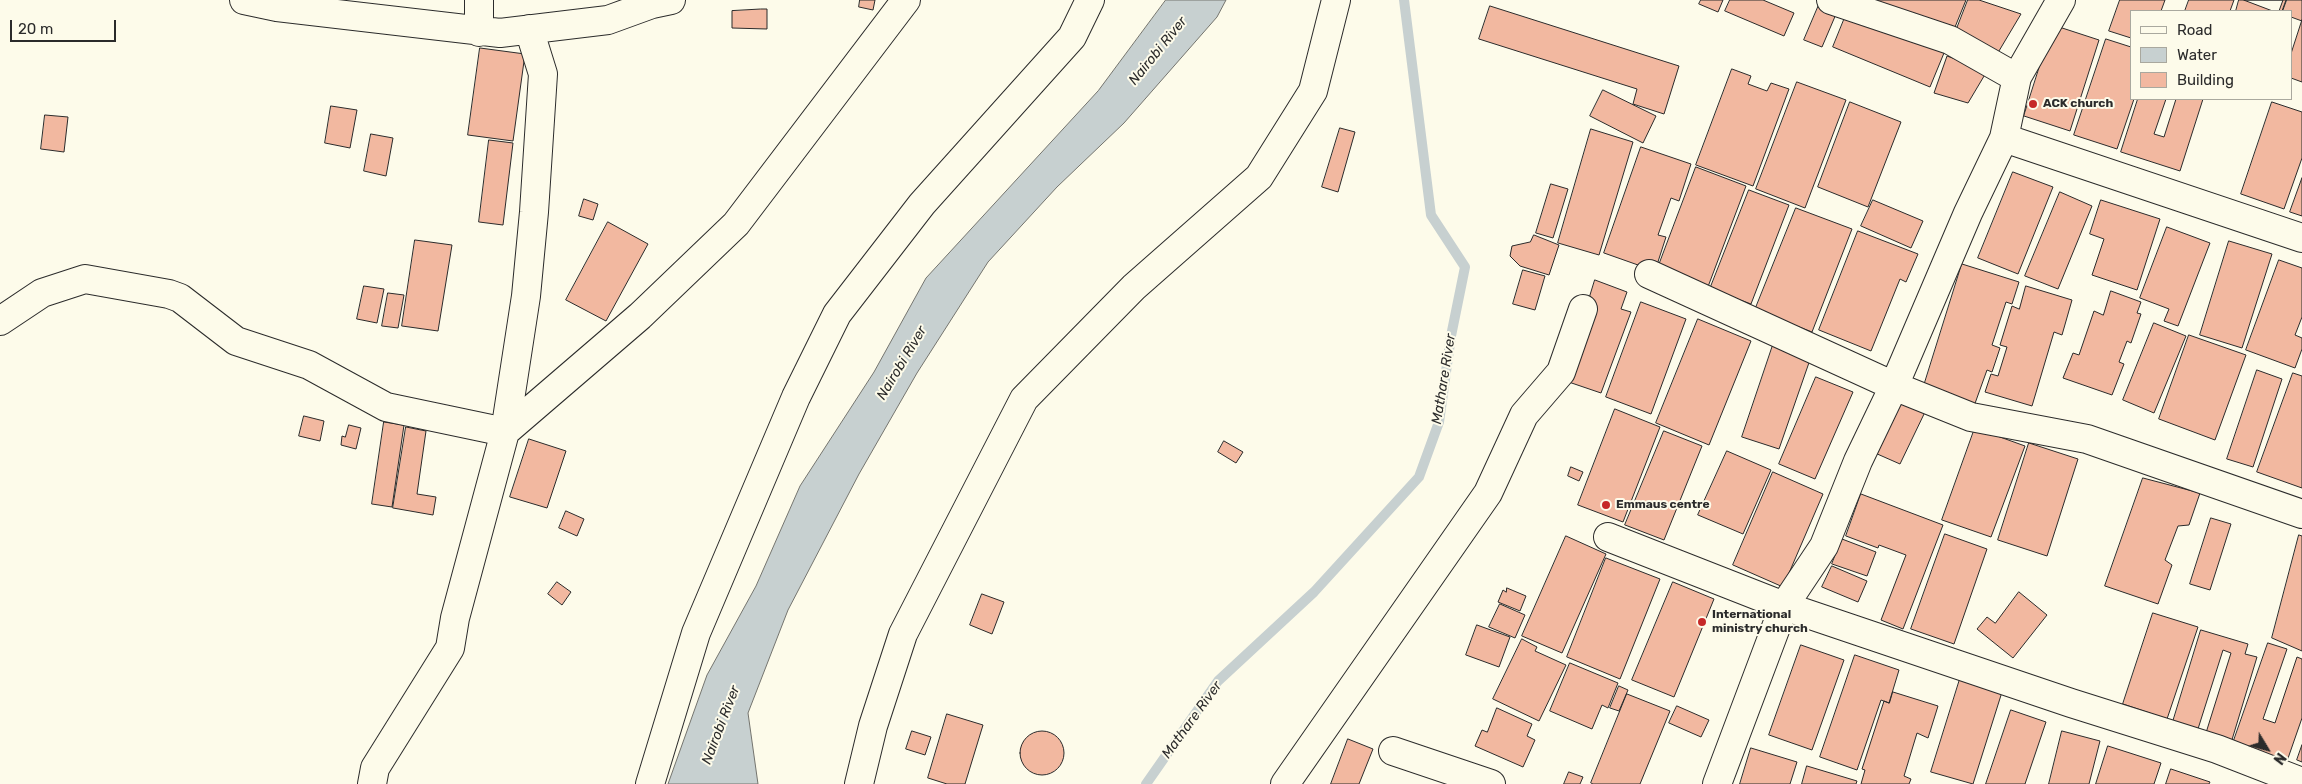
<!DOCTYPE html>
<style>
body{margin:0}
#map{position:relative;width:2302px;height:784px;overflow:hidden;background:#fdfbea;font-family:Rubik,sans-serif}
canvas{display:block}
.legend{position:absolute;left:2130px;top:10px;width:162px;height:90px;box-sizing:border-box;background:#fdfbea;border:1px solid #a9a89e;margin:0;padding:6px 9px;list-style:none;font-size:15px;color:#2b2b2b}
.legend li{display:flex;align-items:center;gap:10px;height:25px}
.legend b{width:25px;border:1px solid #a9a89e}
.north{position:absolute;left:2242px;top:724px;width:50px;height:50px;-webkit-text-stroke:4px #fdfbea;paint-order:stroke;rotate:127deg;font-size:14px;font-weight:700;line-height:20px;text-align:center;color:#2b2b2b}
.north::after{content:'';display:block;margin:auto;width:18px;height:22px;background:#2b2b2b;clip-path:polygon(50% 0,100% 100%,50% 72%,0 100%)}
.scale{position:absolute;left:10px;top:20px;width:106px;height:22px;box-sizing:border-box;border:2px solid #2b2b2b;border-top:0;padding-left:6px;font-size:15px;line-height:18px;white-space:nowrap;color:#2b2b2b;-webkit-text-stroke:4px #fdfbea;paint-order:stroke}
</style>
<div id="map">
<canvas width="2302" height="784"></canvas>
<ul class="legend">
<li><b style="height:6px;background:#fdfbea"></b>Road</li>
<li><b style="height:14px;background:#c7d0d0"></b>Water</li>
<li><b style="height:14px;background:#f2b8a0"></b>Building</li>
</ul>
<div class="north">N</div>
<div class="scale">20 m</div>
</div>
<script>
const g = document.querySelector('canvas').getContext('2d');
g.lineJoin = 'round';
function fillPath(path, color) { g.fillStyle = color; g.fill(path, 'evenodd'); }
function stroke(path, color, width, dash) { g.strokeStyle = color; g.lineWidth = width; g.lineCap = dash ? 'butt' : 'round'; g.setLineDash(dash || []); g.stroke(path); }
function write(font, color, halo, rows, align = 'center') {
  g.font = font + ' Rubik,sans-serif'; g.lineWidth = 4; g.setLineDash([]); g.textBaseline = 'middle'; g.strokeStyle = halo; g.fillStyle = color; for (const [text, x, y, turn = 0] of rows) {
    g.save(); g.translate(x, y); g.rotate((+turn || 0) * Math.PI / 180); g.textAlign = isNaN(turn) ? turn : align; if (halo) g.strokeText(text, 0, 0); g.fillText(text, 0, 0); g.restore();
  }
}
const water = new Path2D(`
 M1166,0h60l-9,17 -93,106 -67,64 -69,75 -71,111 -58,101 -71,136 -40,103 10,71h-90l39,-109 49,-89 44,-100 74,-114 52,-94 172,-187z`);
fillPath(water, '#c7d0d0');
stroke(water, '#74746e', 1);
stroke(new Path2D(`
 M1146,784l72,-103 96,-89 105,-115 20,-55 12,-86 14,-69 -34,-52 -27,-215`), '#c7d0d0', 10);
const building = new Path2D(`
 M860,0h15l-2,10 -14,-3z
 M1701,0h22l-5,12 -19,-8z
 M1730,0h33l31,13 -10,23 -59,-25z
 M1821,0h21l-20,47 -18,-7z
 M1852,0h114l-13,32 3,26 -12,-5 -14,34 -97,-40z
 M1968,0h11l42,14 -53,89 -34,-10 13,-37 11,4 9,-23 -11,-6z
 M2120,0h45l-4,11h-30v27l-22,-7z
 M2189,0h45l-4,11h-45z
 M2239,0h47l-4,11h-46z
 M2244,0h39l-4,11h-6z
 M2287,0h15v21l-11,-4v-6h-8z
 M1490,6l189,60 -15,48 -31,-10 4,-15 -158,-50z
 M761,9h6v20l-35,-1v-17z
 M2302,20v62l-11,-4v-24z
 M2053,25l46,15 -29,91 -46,-15z
 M2106,39l25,8v52h3l-17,50 -43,-14z
 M480,48l45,6 -12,87 -45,-6z
 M1732,69l19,7 -3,8 19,7 4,-8 18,6 -36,97 -57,-21z
 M1797,82l49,18 -41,108 -49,-19z
 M1603,90l53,26 -13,27 -53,-27z
 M2138,99h28l-12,35 10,3 12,-38h27l-23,72 -59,-19z
 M1850,102l51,20 -33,85 -50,-20z
 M2272,102l30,10v46l-18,51 -43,-15z
 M331,106l26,4 -7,38 -25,-5z
 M45,115l23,2 -4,35 -23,-3z
 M1340,128l15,4 -17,60 -16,-5z
 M1591,129l42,13 -34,113 -41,-12z
 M371,134l22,4 -7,38 -22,-5z
 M489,140l24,3 -10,82 -24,-3z
 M1641,147l50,17 -12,37 -8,-3 -13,37 8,2 -11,34 -51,-18z
 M1696,167l50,19 -40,106 -50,-19z
 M2013,172l40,15 -35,87 -40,-16z
 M2302,178v38l-12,-4z
 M1551,184l17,5 -15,49 -17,-5z
 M1749,190l40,15 -38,99 -41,-15z
 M2060,192l32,14 -34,83 -33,-13z
 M584,199l14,5 -5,16 -14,-4z
 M1873,200l50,21 -12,27 -50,-22z
 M2101,200l59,19 -23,71 -45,-15 12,-36 -14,-5z
 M1796,208l56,21 -40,103 -57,-22z
 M608,222l40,22 -42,77 -40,-21z
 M2167,227l43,16 -32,83 -14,-5 5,-12 -29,-11z
 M1858,231l60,23 -12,28 -6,-3 -29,72 -52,-21z
 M1534,235l25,10 -10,30 -29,-9 -10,-10 2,-10 18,-4z
 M415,240l37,5 -14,86 -36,-5z
 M2229,241l43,13 -30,94 -42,-13z
 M2279,260l23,8v49l-7,18 7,3v11l-7,19 -49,-18z
 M1962,264l57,18 -7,22 -6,-2 -14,43 8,3 -8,24 -5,-2 -14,39 -51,-17z
 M1523,270l22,6 -10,34 -22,-6z
 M1595,280l32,12 -6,17 10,3 -30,81 -50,-17 38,-78z
 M364,286l20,3 -7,34 -20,-4z
 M2026,286l46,14 -10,35 -8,-3 -22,74 -47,-14 6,-18 7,2 9,-29 -7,-2 12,-39 7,3z
 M2111,291l30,11 -4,11 4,1 -10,29 -4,-2 -8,21 5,2 -12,31 -49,-17 10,-25 6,2 15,-44 9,4z
 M388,293l16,2 -6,33 -16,-2z
 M1641,302l45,17 -35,95 -45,-17z
 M1698,319l53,22 -42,104 -53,-22z
 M2154,323l32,13 -32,77 -31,-13z
 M2189,335l57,20 -31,85 -56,-21z
 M1774,342l38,12 -33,95 -37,-12z
 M2257,370l25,9 -29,88 -26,-8z
 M2293,373l9,3v112l-45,-16z
 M1816,377l37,15 -38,87 -36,-15z
 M1900,400l25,12 -25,52 -25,-11z
 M1615,409l45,18 -37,95 -45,-17z
 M304,416l20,5 -4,20 -21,-5z
 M384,422l20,3 -12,82 -20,-3z
 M349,425l12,3 -5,21 -15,-4 1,-9 3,1z
 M406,427l20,4 -9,63 19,3 -3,18 -40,-7z
 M1975,428l50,18 -34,91 -49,-17z
 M1664,431l38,15 -38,94 -39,-15z
 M529,439l37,12 -19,57 -37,-11z
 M1224,441l19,11 -7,11 -18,-11z
 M2029,443l49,16 -31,97 -49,-16z
 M1727,451l44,19 -28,64 -45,-19z
 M1571,467l12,5 -4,9 -11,-5z
 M1773,472l50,22 -40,93 -50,-22z
 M2143,478l57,15 -11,32 -11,1 -13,34 7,5 -14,39 -53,-18z
 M1861,494l82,31 -40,104 -22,-9 25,-65 -27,-10 -1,3 -32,-12z
 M566,511l18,8 -7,17 -18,-8z
 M2211,518l20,6 -21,66 -20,-6z
 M1945,534l42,15 -33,95 -43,-15z
 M2299,535l3,1v115l-30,-13z
 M1566,536l40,18 -44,99 -40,-17z
 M1842,539l34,13 -9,24 -35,-12z
 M1606,558l54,21 -40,100 -53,-22z
 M1832,566l35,15 -9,21 -36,-15z
 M557,582l14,10 -9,13 -14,-11z
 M1673,582l41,17 -40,98 -42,-17z
 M1507,588l19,8 -6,15 -22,-9 5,-12 3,2z
 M2019,592l28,23 -34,43 -36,-29 10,-12 8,6z
 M982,594l22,8 -12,32 -22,-9z
 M1500,604l25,11 -10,23 -26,-11z
 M2153,613l45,14 -31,92 -44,-15z
 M1477,625l33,12 -11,30 -33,-12z
 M2201,630l47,14 -3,10 12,3 -26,86 -26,-7 26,-83 -8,-3 -26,82 -25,-7z
 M1522,639l15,8 -2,4 31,14 -27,56 -46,-22z
 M2268,643l19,6 -24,70 12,4 22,-66 5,2v59l-16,46 -54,-18z
 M1801,645l43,15 -32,90 -43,-15z
 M1855,655l44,15 -10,33 -8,-3 -24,70 -37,-13z
 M1570,663l48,20 -10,25 -6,-3 -10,24 -42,-18z
 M1960,679l42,13 -29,92 -42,-12z
 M1619,686l9,4 -9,21 -9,-3z
 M1893,692l45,14 -10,32 -11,-5 -13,43 7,3 -2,5h-48l4,-14 -3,-1 22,-68 5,2z
 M1627,694l43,17 -30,73h-47l-2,-1z
 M1677,706l32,14 -8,17 -32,-14z
 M1497,708l35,16 -5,12 8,4 -12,27 -48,-21 7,-16 5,2z
 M2011,710l35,12 -21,62h-39z
 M947,714l36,11 -18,59h-18l-19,-6z
 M1020 753a22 22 0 1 1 44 0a22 22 0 1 1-44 0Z
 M912,731l19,6 -6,18 -19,-6z
 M2062,731l38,10 -11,43h-40z
 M1348,739l25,10 -14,35h-28z
 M2302,745v17l-5,-2z
 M2108,746l53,17 -7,21h-58z
 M1751,748l46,14 -7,22h-50z
 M1807,766l50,15 -1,3h-54z
 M2171,769l39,13 -1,2h-43z
 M1569,772l14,5 -3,7h-16z`);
fillPath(building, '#f2b8a0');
stroke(building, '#2b2b2b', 1);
const minor = new Path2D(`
 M244,0l33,7 223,26 108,-13 44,-16 19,-4
 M479,0v32
 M1831,0l119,40 67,38
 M2061,0l-44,77 -13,61 298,100
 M1649,274l245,112 77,31 116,22 215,75
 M0,321l42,-28 43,-14 84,15 11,4 56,43 73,24 77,42 119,25 21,-136 8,-84 9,-138 -14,-45
 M1608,537l176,69 287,97 146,46 85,33
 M1393,751l98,33
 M372,784l3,-16 75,-120 5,-30 50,-186 135,-116 96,-92 170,-224
 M650,784l46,-151 100,-236 41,-83 85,-110 150,-167 18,-37
 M859,784l14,-58 30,-92 121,-235 110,-112 125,-110 54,-86 23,-91
 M1285,784l203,-291 36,-78 37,-43 22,-63
 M1717,784l67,-178 40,-60 34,-85 36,-75 74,-173 36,-75`);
stroke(minor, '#2b2b2b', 30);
stroke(minor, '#fdfbea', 28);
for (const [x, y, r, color] of [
 [2033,104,5,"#c62828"],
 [1606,505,5,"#c62828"],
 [1702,622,5,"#c62828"]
]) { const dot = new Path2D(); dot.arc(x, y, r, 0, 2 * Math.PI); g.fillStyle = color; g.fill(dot); stroke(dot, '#fdfbea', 2); }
write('bold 12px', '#2b2b2b', '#fdfbea', [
 ["ACK church",2043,104],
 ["Emmaus centre",1616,505],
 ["International",1712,615],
 ["ministry church",1712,629]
], 'left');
write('italic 14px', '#2b2b2b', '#fdfbea', [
 ["Nairobi River",1158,51,-51],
 ["Nairobi River",902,363,-59],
 ["Mathare River",1444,379,-81],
 ["Mathare River",1192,720,-54],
 ["Nairobi River",721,725,-69]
]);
</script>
